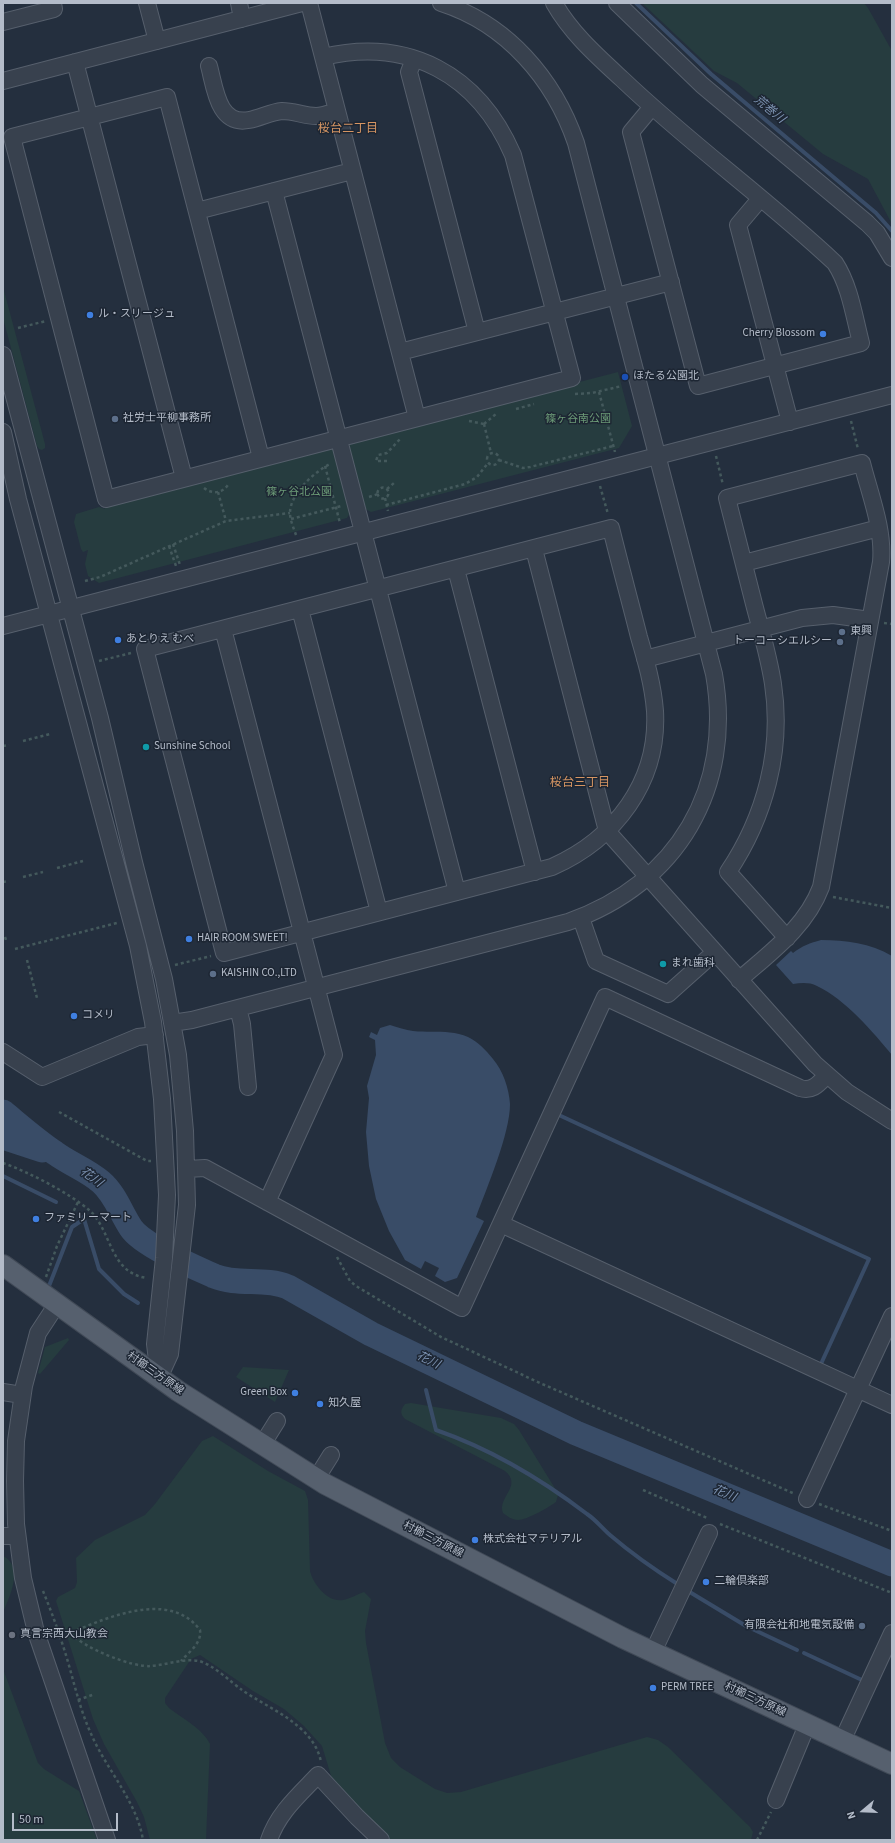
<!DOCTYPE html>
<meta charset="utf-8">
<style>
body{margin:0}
#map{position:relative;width:895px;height:1843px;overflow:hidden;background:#242f3e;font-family:"Source Sans 3",sans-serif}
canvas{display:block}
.frame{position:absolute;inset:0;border:4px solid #b4bcc9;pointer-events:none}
.north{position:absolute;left:843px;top:1791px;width:40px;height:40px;-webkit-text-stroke:3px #1d2633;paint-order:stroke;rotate:251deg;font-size:11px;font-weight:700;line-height:16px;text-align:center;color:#b4bcc9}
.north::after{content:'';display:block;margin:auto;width:14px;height:18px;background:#b4bcc9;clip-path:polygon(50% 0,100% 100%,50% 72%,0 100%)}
.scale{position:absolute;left:12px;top:1813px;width:106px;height:18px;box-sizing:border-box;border:2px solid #b4bcc9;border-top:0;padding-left:5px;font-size:12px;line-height:14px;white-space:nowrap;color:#b4bcc9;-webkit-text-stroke:3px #1d2633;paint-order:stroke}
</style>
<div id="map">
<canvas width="895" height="1843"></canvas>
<div class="frame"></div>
<div class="north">N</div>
<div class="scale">50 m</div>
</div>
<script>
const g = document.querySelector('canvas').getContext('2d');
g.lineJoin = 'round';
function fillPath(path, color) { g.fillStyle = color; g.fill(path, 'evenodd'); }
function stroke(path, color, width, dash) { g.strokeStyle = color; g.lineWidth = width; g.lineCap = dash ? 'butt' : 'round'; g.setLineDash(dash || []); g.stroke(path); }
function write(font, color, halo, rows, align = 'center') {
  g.font = font + ' "Source Sans 3","Noto Sans JP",sans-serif'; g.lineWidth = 3; g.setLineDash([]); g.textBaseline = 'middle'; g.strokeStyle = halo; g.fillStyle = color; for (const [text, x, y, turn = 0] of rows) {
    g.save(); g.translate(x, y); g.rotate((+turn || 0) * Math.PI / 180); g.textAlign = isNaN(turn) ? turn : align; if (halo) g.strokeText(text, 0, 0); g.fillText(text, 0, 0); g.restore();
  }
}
fillPath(new Path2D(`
 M642,3h222l4,5 24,43v173l-24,-45 -45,-25 -86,-71 -23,-12z
 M3,287l42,157v4l-3,2 -3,-1 -2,-3 -34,-128z
 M618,372l14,54 -13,22 -248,64 -9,-5 -15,-58 5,-8z
 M329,447l8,5 15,57 -5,9 -248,65 -11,-7 -3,-12 3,-14 -5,2 -2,-3 -7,-27 2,-8 23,-7 6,2 -1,-4z
 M68,1338l1,2 -29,34 -2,-1 7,-26z
 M243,1367l46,3 -14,32 -39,-25z
 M411,1403l90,15 13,6 5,6 37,60 2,5 -2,7c-7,5 -29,18 -38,18 -6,0 -11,-4 -15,-7 -6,-16 20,-27 2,-42l-100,-52c-5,-5 -5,-9 0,-15z
 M213,1436l55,35 37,20 3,9 2,71c3,13 18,32 33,29 7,-1 14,-6 21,-8l7,7 -6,32 1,12 19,100 6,15 9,9 35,22 12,4 14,-1 186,-55 11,3 10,7 82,80 3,5 -2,8h-362l-17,-15 -40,-46 -10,-33 -18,-20 -20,-17 -31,-18 -53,-36 -9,4 -26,39v5l4,5c14,11 33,20 41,36l-4,96h-56l-6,-23 -7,-15 -33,-58 -11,-25 -37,-118 2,-4 17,-9 2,-6 -1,-24 19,-18 50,-25 10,-11 47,-63z
 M3,1556c21,10 7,41 0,56z
 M3,1669l35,94 6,6 35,22 18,49h-94z`), '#263c3f');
fillPath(new Path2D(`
 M821,940c25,0 49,3 71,16v99c-19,-23 -47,-56 -75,-69 -8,-4 -16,-3 -24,-2l-17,-19 15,-14 2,2c9,-7 17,-10 28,-13z
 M390,1025c7,2 16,5 23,6 19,2 37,-2 55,6 10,5 18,13 25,22 10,12 16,29 17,45 0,30 -23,83 -34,113l8,4 -27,57 -12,4 -10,-6 4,-8 -14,-7 -4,8 -16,-9 -16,-29 -13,-32 -7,-33 -3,-34 3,-34 -2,-12 9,-31 -1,-15 -6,-3 2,-5 6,3 3,-7z`), '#394c67');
stroke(new Path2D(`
 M636,3l75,71 165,139 16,18
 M561,1116l308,143 -49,107
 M3,1176l53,26
 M83,1217l1,2 15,50 25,25 14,9
 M49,1286l23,-59 12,-8
 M426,1390l10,40c55,19 105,49 151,84 9,6 15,14 23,21 21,18 45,35 69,50
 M688,1591l58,35 51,24
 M804,1653l60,28`), '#394c67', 4);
stroke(new Path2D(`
 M3,1112c17,14 34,29 52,41 15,11 32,17 46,29 14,12 20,31 30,46 11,17 63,39 83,48 24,10 50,1 74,11l83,47 205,99 316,131
 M3,1137l39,13`), '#394c67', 25);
const minor = new Path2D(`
 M147,3l10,38
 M239,3l3,16
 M309,3l108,415
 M554,3c17,30 43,53 68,76 68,65 145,120 213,184 15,23 19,53 26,80l-163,43 -67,-254 20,-24
 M617,3l85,82 165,138 10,10 15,25
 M3,22l51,-13 -1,-6
 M414,59l-5,13 68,260
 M75,62l109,416
 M209,66c6,22 9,60 40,54 11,-2 22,-8 33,-9 12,0 23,5 34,5 7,0 14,-3 21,-5
 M3,81l299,-78
 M274,191l183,701
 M760,199l-22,26 52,197
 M197,211l155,-40
 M400,352l271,-70
 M3,355l97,363 34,144 30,117 14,76 7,76 2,74 -17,149 -11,24
 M3,432l15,67 120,447 15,76 9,77 5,96 -3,63 -9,86 4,33
 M261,458l-94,-361 -155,40 94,362 466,-121 -59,-223c-35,-81 -104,-118 -190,-98
 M611,528c9,37 19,73 28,109 7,24 14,48 16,74 4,71 -40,128 -103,156l-328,86 -79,-304z
 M534,549l73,282 208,233 32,28 45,29
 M744,563l135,-35
 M456,569l79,303
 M300,609l79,303
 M3,626l889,-231
 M223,629l111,426 -67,147
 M645,659l157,-41 31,-3 37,5
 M581,918l15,43 72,33 47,-42
 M739,980c32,-28 67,-53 82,-93l60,-325c3,-33 -11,-67 -19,-99l-135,35c9,36 18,71 27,106 7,27 15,53 19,80 10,66 -8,133 -45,188l59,66
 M238,1008l4,16 6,63
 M172,1023l20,-3 376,-98c110,-38 166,-135 146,-248l-138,-531c-22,-64 -69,-119 -135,-140
 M3,1052l39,25 96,-40 17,-2
 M187,1169l18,-1 257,140 143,-311 195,91c13,4 19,-5 27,-13
 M501,1224l391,181
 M57,1304l-19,29 -14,53 -8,55 -1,40 1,43 7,54 13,54 71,208
 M3,1392l19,3
 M262,1445l15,-24
 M316,1479l15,-24
 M807,1499l85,-183
 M3,1536h14
 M653,1652l56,-119
 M842,1741l50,-108
 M776,1800l31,-75
 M269,1840c9,-27 30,-45 49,-65l39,42 24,23`);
const major = new Path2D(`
 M3,1265l175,126 147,93 298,154 269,126`);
stroke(minor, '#565f6c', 18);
stroke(major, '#414a57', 22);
stroke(new Path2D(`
 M18,328l28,-7
 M599,392l16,60
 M575,394l17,-1 30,-7
 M516,409l18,-5
 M469,421l15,3
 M851,421l7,28
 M484,424l12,-10
 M484,424l7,29
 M487 459a6 6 0 1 1 12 0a6 6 0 1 1-12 0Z
 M716,456l7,29
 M499,460l24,8 7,-1 83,-21
 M387,461h-11l2,-6 9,-2 14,-15
 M325,466l15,57
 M600,486l8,28
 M377.5 493a5.5 5.5 0 1 1 11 0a5.5 5.5 0 1 1-11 0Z
 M204,488c9,7 20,5 25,-5
 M387,489l7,-6
 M218,492l8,29
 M369,497l9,-3
 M385,498l3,13
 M386,505l79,-21 12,-7 11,-14
 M291,519l50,-13
 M296,535c-2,-6 -6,-15 -6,-22 0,-19 24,-41 40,-49
 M173,544l7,21
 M169,546l7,20
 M85,581l15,-4 126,-56 64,-8
 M884,623l8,1
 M99,661l32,-8
 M23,741l27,-7
 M3,746l6,-1
 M57,868l26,-7
 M23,877l20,-5
 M3,882l6,-1
 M833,897l59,11
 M5,937l1,3
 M15,949l102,-26
 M27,960l10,38
 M175,965l36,-9
 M59,1112l88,49h4
 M3,1163c26,9 66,30 86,47 23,20 20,63 58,68
 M337,1257l13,24 6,5 85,51 99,46 255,111
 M46,1277l11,-31 21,-44
 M643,1490l64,28
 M819,1504l73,27
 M720,1524l172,69
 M43,1591c6,15 12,30 17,46 12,33 17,67 32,99 15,34 45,66 51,104
 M71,1633c10,14 62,35 80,33 16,-1 31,-8 48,-5 13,3 32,21 43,29 27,19 72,35 79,72
 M61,1637c38,-16 107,-50 139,-7 2,13 -11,22 -19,31
 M78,1700l17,-6
 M757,1840l14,-28`), '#44595c', 2.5, [3, 3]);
stroke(minor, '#38414e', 16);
stroke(major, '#56606e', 20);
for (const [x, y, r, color] of [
 [90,315,4,"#3f7fe0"],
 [823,334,4,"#3f7fe0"],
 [625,377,4,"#1a4fb4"],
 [115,419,4,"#5c6f8a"],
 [842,632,4,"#5c6f8a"],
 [118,640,4,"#3f7fe0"],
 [840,642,4,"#5c6f8a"],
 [146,747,4,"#0f9aa8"],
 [189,939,4,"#3f7fe0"],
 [663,964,4,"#0f9aa8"],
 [213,974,4,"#5c6f8a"],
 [74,1016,4,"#3f7fe0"],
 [36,1219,4,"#3f7fe0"],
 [295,1393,4,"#3f7fe0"],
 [320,1404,4,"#3f7fe0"],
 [475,1540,4,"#3f7fe0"],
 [706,1582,4,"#3f7fe0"],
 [862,1626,4,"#5c6f8a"],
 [12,1635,4,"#6b7280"],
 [653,1688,4,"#3f7fe0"]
]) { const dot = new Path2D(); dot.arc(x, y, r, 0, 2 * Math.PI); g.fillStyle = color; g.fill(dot); stroke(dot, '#1d2633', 1.5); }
write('11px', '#b4bcc9', '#1d2633', [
 ["ル・スリージュ",98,315],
 ["Cherry Blossom",815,334,"right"],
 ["ほたる公園北",633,377],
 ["社労士平柳事務所",123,419],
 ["東興",850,632],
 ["あとりえ むべ",126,640],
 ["トーコーシエルシー",832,642,"right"],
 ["Sunshine School",154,747],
 ["HAIR ROOM SWEET!",197,939],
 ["まれ歯科",671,964],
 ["KAISHIN CO.,LTD",221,974],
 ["コメリ",82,1016],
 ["ファミリーマート",44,1219],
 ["Green Box",287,1393,"right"],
 ["知久屋",328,1404],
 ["株式会社マテリアル",483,1540],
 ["二輪倶楽部",714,1582],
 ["有限会社和地電気設備",854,1626,"right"],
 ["真言宗西大山教会",20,1635],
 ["PERM TREE",661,1688]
], 'left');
write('11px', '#6b9a76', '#1d2633', [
 ["篠ヶ谷南公園",578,420],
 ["篠ヶ谷北公園",299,493]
]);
write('11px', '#b4bcc9', '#1d2633', [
 ["村櫛三方原線",155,1374,35],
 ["村櫛三方原線",433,1540,27],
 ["村櫛三方原線",755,1700,25]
]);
write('italic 12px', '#7c92b1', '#1d2633', [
 ["荒巻川",769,110,40],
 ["花川",91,1178,36],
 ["花川",428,1361,26],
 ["花川",724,1494,23]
]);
write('12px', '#d59563', '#1d2633', [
 ["桜台二丁目",348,129],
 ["桜台三丁目",580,783]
]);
</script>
